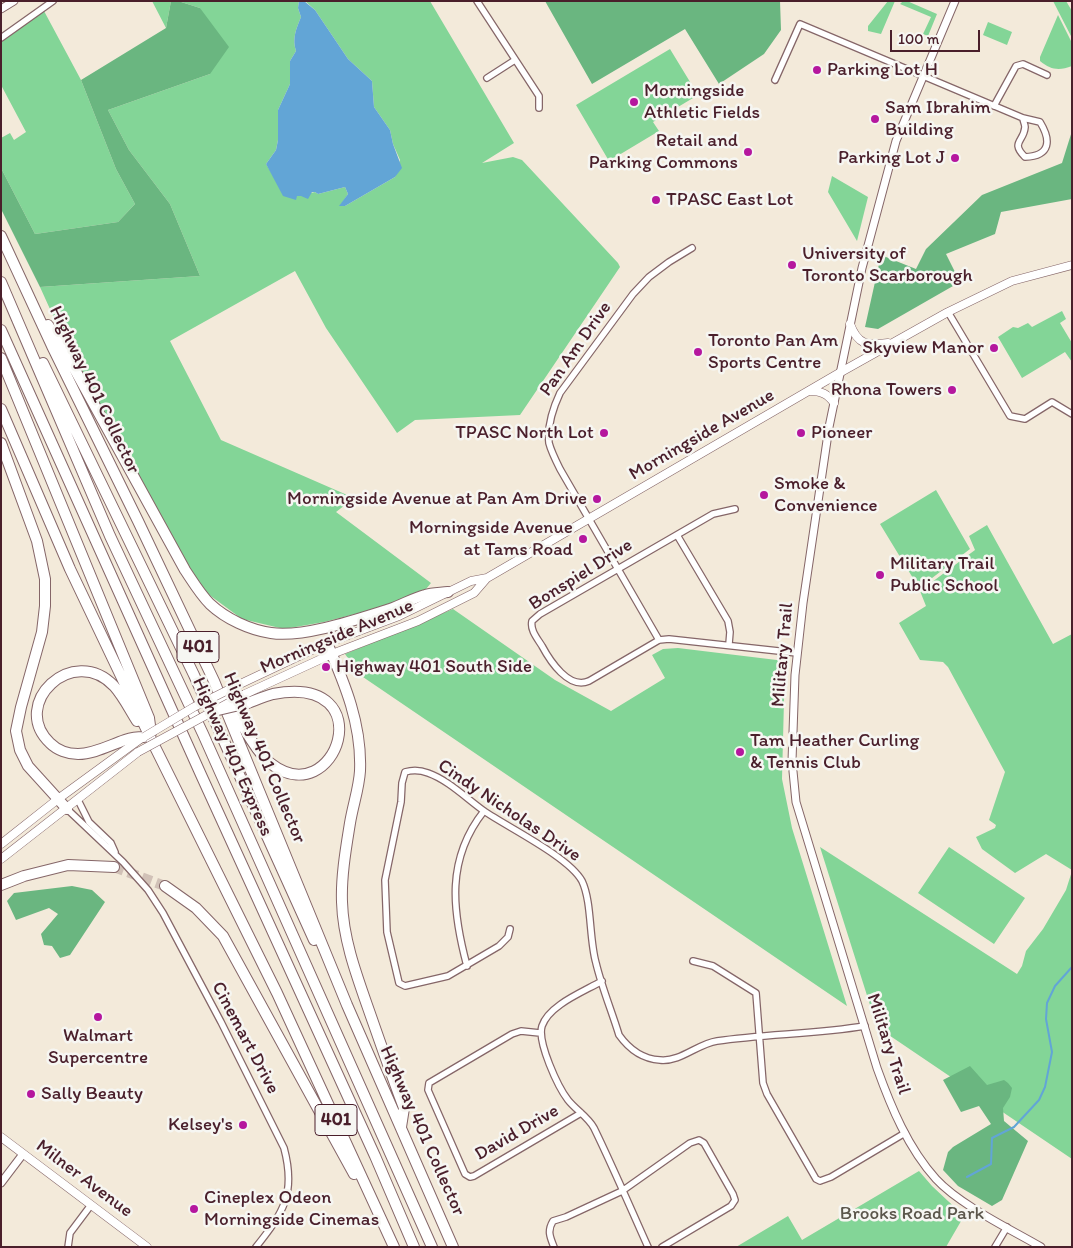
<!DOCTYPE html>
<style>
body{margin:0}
#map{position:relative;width:1073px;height:1248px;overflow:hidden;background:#f3eada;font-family:Itim,sans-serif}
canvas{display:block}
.frame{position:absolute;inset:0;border:2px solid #4a1f2b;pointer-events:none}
.scale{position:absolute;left:890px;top:30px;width:90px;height:22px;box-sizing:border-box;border:2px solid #4a1f2b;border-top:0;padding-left:6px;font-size:15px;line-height:18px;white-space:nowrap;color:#4a1f2b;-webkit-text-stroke:4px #f6f6f2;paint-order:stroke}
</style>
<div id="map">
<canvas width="1073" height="1248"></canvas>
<div class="frame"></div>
<div class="scale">100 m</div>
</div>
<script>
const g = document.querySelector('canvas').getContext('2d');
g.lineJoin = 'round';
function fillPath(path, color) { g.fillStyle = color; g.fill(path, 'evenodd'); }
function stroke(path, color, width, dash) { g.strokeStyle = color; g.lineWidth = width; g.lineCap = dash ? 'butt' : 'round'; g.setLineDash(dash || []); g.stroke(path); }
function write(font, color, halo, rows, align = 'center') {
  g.font = font + ' Itim,sans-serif'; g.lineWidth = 5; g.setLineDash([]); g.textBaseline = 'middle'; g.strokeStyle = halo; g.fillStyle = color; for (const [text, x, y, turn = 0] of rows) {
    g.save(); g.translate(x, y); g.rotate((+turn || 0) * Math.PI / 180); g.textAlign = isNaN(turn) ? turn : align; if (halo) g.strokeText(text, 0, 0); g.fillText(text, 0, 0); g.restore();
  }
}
fillPath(new Path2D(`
 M152,1h19l-5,27z
 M178,1h121l-1,7 3,9c-5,12 -9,22 -5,34l-6,10v23l-12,26v30l-2,10 -10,14 7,11 24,21 18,-4 3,2 27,-7 3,7 -8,12h5l50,-29 5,-17 -7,-16 -3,-14 -16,-23 -2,-26 -24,-22 -33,-49 -10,-9h125l84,142 -32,20 31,-6 9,3 96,103 2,4 -100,148 -105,5 -18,13 -71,-105 -31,-57 -125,70 51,99 133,58 -18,14 95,71 -10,12 -31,10 -66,17 -40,7 -42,-10 -34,-25 -18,-25 -67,-118 -64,-122 -19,-42 160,-11 -30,-72 -41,-54 -21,-40 102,-36 -10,-66z
 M888,1h7l-14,33 -13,-3v-5z
 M903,1h4l30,13 -9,22 -5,-2 8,-17 -31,-13z
 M1053,1h13l6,10v27z
 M44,11l37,69 35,89 19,35 -17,18 -83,12 -34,-66v-30l9,-5 4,7 12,-8 -25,-47v-44z
 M1058,15l14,28v23c-13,5 -21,4 -32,-5v-4z
 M988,22l24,10 -5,13 -24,-10z
 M670,49l28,46 -45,27 6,9 -50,30 -33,-56z
 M832,176l36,21 -11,44 -29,-49z
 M1062,311l4,8 -6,4 12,20v19l-7,-10 -43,26 -24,-41 15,-10 5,1 10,-5 4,4z
 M936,490l34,59 -51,39 -39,-64z
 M987,525l66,119 19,-10v236l-26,-16 -31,19 -33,-24 -6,-12 19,-9 1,-3 -7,-5 16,-48 -57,-105 -5,-5 -23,-2 -21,-37 27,-17 -6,-15 55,-41 -6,-14z
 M453,609l102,71 56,31 54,-33 -13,-23 11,-6 15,-1 107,13 -3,118 10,49 55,178 -487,-331 -15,-21z
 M820,847l197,127 5,-8 4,-15 17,-22 23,-39 6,-19v288l-195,-132z
 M949,847l76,51 -31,46 -76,-51z
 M919,1171l13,15 32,30 -18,31h-210l52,-31 14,24z`), '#83d597');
fillPath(new Path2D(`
 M171,1h7l22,7 29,39 -19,27 -102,36 21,40 41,54 30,72 -160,11 -39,-78v-41l34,66 83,-12 17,-18 -19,-35 -35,-89 85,-52z
 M545,1h235l1,29 -17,24 -45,30 -34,-55 -93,55z
 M1072,131v68l-71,13 -6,22 -49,20 14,28 -82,47 -13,-2 16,-72 35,14 10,-20 56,-54 80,-32z
 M72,886l20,4 13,12 -35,53 -10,3 -8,-12 -8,-1 -3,-11 17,-20 -9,-6 -33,12 -9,-19 7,-8z
 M970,1066l17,19 17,-5 4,3 4,5 -2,9 -7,11 1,13 24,20 -26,59 -10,6 -34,-20 -15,-16 5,-18 5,-5 38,-23 -12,-18 -18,6 -18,-32z`), '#6ab680');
fillPath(new Path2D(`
 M299,1h5l11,9 33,49 24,22 2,26 16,23 3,14 9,24 -7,9 -50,29h-6l9,-12 -3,-7 -27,7 -3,-2h-3l-4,7 -7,-3h-4l-1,4 -13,-4 -17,-32 10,-14 2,-10v-30l12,-26v-23l6,-10c-4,-12 0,-22 5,-34l-3,-9z`), '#62a5d6');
stroke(new Path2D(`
 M967,1177l24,-13 1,-26 22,-11 25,-27 6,-13 7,-35 -6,-33 1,-16 8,-17 17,-19`), '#62a5d6', 2);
stroke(new Path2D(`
 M114,867l51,19`), '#d1c1b7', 10, [10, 5]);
const minor = new Path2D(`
 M477,1l62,95v12
 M1,38l52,-37
 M487,78l28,-18
 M775,80l25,-56 223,94 17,4c11,18 11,34 -15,35 -15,-15 -1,-15 0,-30 0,-3 -2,-6 -2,-9
 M994,106l22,-40 7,-2 24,11
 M948,312l62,104 15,3 27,-17 20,12
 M735,509l-22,5 -173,100 -8,7c-2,9 5,17 10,25 8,15 27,44 47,35l70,-41 10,-1 128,14
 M677,535l51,86 2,11 -1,12
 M659,640l-99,-171c-4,-8 -9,-18 -11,-26 -2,-18 4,-35 11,-50l73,-99 16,-17 20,-15 23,-14
 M78,800l11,22 22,21 4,9
 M67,809l56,53 25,28 15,23 58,109 63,126c12,45 0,64 -28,99
 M510,929l-2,8 -9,9 -51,30 -43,10 -6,-3 -12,-51 -2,-52 16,-78 1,-19 3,-11c7,-2 15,-2 23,1 20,7 38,25 56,38 25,17 85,46 98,70 10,21 7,58 14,82 6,25 16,49 23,72 10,14 23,24 41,25 21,2 37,-16 57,-19 49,-7 99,-7 148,-15
 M693,961l20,5 43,27 7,90 4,11 49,85 4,2 11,-4 74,-44
 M467,966c-15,-56 -21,-107 17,-155
 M602,981c-19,11 -53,24 -60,45 -5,16 16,61 26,74 8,10 20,17 26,28 19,39 36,79 54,119
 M540,1033l-19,-2 -9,3 -83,49 -1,7 37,84 5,3 4,-1 107,-63
 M68,1247l2,-14 21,-28
 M554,1247c-4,-10 -7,-16 -1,-26l13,-4 56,-26 68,-48 9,-3 5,3 29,51 2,6 -4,6 -69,41
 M995,1247l12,-20`);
const tertiary = new Path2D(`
 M955,1l-59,140 -34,127 -33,159 -26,176 -8,72 -3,86 4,41 81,266c14,39 31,80 59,111 24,26 74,50 105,68
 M1,9l13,-8
 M1,1183l22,-29`);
const secondary = new Path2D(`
 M850,324c8,21 17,22 38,19
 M810,391c11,0 18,3 24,12
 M238,685l89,-42 72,-27 72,-35 16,-3
 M245,694l87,-40 86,-33 56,-28 13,-15 354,-206 107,-60 64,-31 60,-16
 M1,844l57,-45 85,-62
 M1,859l137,-107
 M1,1137l146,110`);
const motorway = new Path2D(`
 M1,236l51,110 86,175 76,160 133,324 106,242
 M1,282l109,254 93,198 229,513
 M48,325l15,23 122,222c8,12 15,24 25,34 16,15 40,26 61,29 32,5 87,-14 119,-24 12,-4 23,-11 35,-14 7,-2 15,-2 23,-3
 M1,330l201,447 173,379 39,91
 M1,358l148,360 2,15
 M43,363l151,312 120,265
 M1,409l69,160 81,170 126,254 117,254
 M1,443l36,98 8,38v27l-3,26 -21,75 -5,24 4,19 8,16 39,43
 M327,643c18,41 35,82 33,128 -1,17 -7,34 -10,52 -4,25 -9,53 -8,79 1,35 13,69 25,103 12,34 24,69 37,103l-3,19
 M228,700c10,17 27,51 42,63 66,52 114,-90 3,-69 -8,2 -17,6 -25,9
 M137,721c-7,-11 -14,-25 -23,-35 -41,-43 -105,18 -64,57 7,7 18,11 28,11 16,0 32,-9 47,-14 6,-2 13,-3 19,-3
 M1,885l23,-9 44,-11 46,2
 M165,886l31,22 27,28 131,238`);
stroke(minor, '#856668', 8);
stroke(tertiary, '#856668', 9);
stroke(secondary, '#856668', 9);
stroke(motorway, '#856668', 12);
stroke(minor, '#fff', 5.5);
stroke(tertiary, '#fff', 7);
stroke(secondary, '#fff', 8);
stroke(motorway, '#fff', 10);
const secondaryBridge = new Path2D(`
 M144,737l50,-30 44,-22
 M138,752l107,-58`);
const motorwayBridge = new Path2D(`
 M214,711l34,-8`);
stroke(secondaryBridge, '#856668', 9, []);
stroke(motorwayBridge, '#856668', 12, []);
stroke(secondaryBridge, '#fff', 8);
stroke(motorwayBridge, '#fff', 10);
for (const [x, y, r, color] of [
 [817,70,5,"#b5179e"],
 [634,102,5,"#b5179e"],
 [875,119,5,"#b5179e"],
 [748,152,5,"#b5179e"],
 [955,158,5,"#b5179e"],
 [656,200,5,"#b5179e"],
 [792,265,5,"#b5179e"],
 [994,348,5,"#b5179e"],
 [698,352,5,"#b5179e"],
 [952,390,5,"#b5179e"],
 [604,433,5,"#b5179e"],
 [801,433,5,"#b5179e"],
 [764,495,5,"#b5179e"],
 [597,499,5,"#b5179e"],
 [583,539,5,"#b5179e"],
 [880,575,5,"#b5179e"],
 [326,667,5,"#b5179e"],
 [740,752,5,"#b5179e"],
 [98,1017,5,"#b5179e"],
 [31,1094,5,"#b5179e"],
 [243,1125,5,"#b5179e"],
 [194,1209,5,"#b5179e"]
]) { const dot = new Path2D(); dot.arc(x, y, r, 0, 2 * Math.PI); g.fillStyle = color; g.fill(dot); stroke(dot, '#f6f6f2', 2); }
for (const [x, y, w] of [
 [198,647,42],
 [336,1120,42]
]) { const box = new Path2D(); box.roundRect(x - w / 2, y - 15.5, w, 31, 4); g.fillStyle = '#f6f6f2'; g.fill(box); stroke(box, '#4a1f2b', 1); }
write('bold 18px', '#4a1f2b', null, [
 ["401",198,647],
 ["401",336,1120]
]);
write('19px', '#4a1f2b', '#f6f6f2', [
 ["Parking Lot H",827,70],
 ["Morningside",644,91],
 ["Athletic Fields",644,113],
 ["Sam Ibrahim",885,108],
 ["Building",885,130],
 ["Retail and",738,141,"right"],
 ["Parking Commons",738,163,"right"],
 ["Parking Lot J",945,158,"right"],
 ["TPASC East Lot",666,200],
 ["University of",802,254],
 ["Toronto Scarborough",802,276],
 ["Toronto Pan Am",708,341],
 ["Sports Centre",708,363],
 ["Skyview Manor",984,348,"right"],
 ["Rhona Towers",942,390,"right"],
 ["TPASC North Lot",594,433,"right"],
 ["Pioneer",811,433],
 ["Smoke &",774,484],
 ["Convenience",774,506],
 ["Morningside Avenue at Pan Am Drive",587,499,"right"],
 ["Morningside Avenue",573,528,"right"],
 ["at Tams Road",573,550,"right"],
 ["Military Trail",890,564],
 ["Public School",890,586],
 ["Highway 401 South Side",336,667],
 ["Tam Heather Curling",750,741],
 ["& Tennis Club",750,763],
 ["Walmart",98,1036,"center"],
 ["Supercentre",98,1058,"center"],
 ["Sally Beauty",41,1094],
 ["Kelsey's",233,1125,"right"],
 ["Cineplex Odeon",204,1198],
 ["Morningside Cinemas",204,1220]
], 'left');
write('19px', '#4a1f2b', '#f6f6f2', [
 ["Pan Am Drive",576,349,-55],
 ["Highway 401 Collector",94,390,64],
 ["Morningside Avenue",702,435,-30],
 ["Bonspiel Drive",581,575,-32],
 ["Morningside Avenue",337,637,-23],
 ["Military Trail",783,655,-85],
 ["Highway 401 Express",232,757,66],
 ["Highway 401 Collector",264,758,67],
 ["Cindy Nicholas Drive",509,811,34],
 ["Cinemart Drive",245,1038,62],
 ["Military Trail",888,1044,72],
 ["Highway 401 Collector",422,1131,66],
 ["David Drive",517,1133,-30],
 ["Milner Avenue",84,1179,37]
]);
write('19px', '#5b564b', '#f6f6f2', [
 ["Brooks Road Park",912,1214]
]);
</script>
